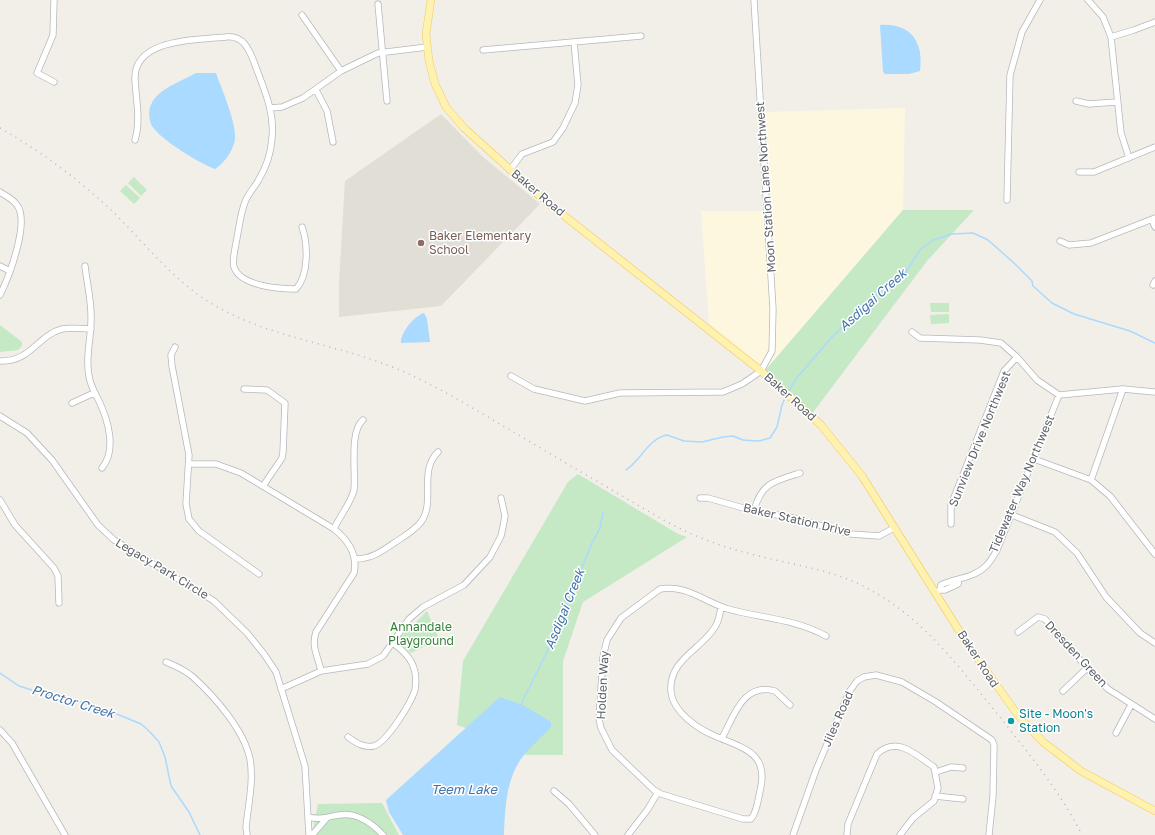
<!DOCTYPE html>
<style>
body{margin:0}
canvas{display:block;background:#f1efe8}
</style>
<canvas width="1155" height="835"></canvas>
<script>
const g = document.querySelector('canvas').getContext('2d');
g.lineJoin = 'round';
function fillPath(path, color) { g.fillStyle = color; g.fill(path, 'evenodd'); }
function stroke(path, color, width, dash) { g.strokeStyle = color; g.lineWidth = width; g.lineCap = dash ? 'butt' : 'round'; g.setLineDash(dash || []); g.stroke(path); }
function write(font, color, halo, rows, align = 'center') {
  g.font = font + ' "Golos Text",sans-serif'; g.lineWidth = 3; g.setLineDash([]); g.textBaseline = 'middle'; g.strokeStyle = halo; g.fillStyle = color; for (const [text, x, y, turn = 0] of rows) {
    g.save(); g.translate(x, y); g.rotate((+turn || 0) * Math.PI / 180); g.textAlign = isNaN(turn) ? turn : align; if (halo) g.strokeText(text, 0, 0); g.fillText(text, 0, 0); g.restore();
  }
}
fillPath(new Path2D(`
 M905,108l-2,102 -140,163 -54,-49 -8,-113h65l-1,-99z`), '#fef7e0');
fillPath(new Path2D(`
 M441,114l42,43 57,47 -99,102 -102,11v-35l6,-101z`), '#e1ded6');
fillPath(new Path2D(`
 M134,177l13,13 -6,6 -13,-13z
 M126,185l14,13 -6,6 -14,-13z
 M903,210h71l-47,51 -116,154 -48,-42z
 M930,303h19v9h-18z
 M949,314v9l-18,1 -1,-9z
 M0,325l22,17v4l-4,4 -18,2z
 M578,474l100,60 9,3 -104,65 -20,59v94h-37l-14,-38 -27,18 -28,-10 6,-64 105,-179z
 M427,611l12,28 -28,14 -11,-9v-6z
 M382,803l17,32h-87l6,-31z`), '#c5e8c5');
fillPath(new Path2D(`
 M880,25c31,-2 44,17 40,46l-11,3h-24l-2,-2z
 M196,73h20c5,14 21,51 19,66 -1,10 -11,25 -20,30 -16,-6 -54,-29 -63,-43 -3,-5 -4,-16 -1,-21 6,-16 31,-24 45,-32z
 M424,313l3,6 3,23 -29,1c-1,-10 14,-28 23,-30z
 M500,697l23,8 28,17v5c-9,10 -22,21 -30,32 -15,21 -16,51 -17,76h-101l-14,-23 -3,-12z`), '#aadaff');
stroke(new Path2D(`
 M788,393l7,-13 36,-42 45,-42 28,-21 16,-25 13,-10 19,-6 21,-1 15,7 26,23 18,18 1,5 19,17 22,11 56,17 25,12
 M626,470c15,-10 22,-31 41,-35l17,6 18,1 21,-5 10,-1 10,4 16,1 11,-3 7,-11 5,-22 4,-9
 M0,673l19,13 32,10 14,1 47,15 29,12 7,6 11,12 6,15 6,29 18,26 11,23
 M521,704l25,-50 46,-111 8,-15 3,-16`), '#aadaff', 1.5);
const minor = new Path2D(`
 M54,0l-1,35 -16,38 17,9
 M1088,0l15,17 8,20 10,96 8,25
 M378,4l9,97
 M302,15l39,56
 M1111,37l23,-7 21,-8
 M483,50l158,-14
 M316,90l11,21 6,31
 M1076,101l13,3 27,-2
 M270,108l12,-1 21,-9 38,-27 37,-18 49,-6
 M135,140c6,-20 1,-40 0,-60 -2,-42 62,-40 91,-43 17,-2 23,12 28,25 9,25 21,49 18,76 -1,15 -6,30 -14,43 -4,7 -10,13 -13,21 -5,13 -6,27 -9,41 -1,7 -4,17 -2,24 6,19 45,22 62,22 13,-14 12,-45 6,-62
 M510,170l12,-16 31,-12 10,-14 12,-25 3,-18 -4,-43
 M1079,172h15l61,-25
 M0,192c6,4 13,7 17,13 13,17 -8,72 -17,90
 M1007,200l3,-125 12,-43 18,-32
 M1152,220l3,7
 M1060,241l9,4 22,-2 64,-25
 M0,266l10,5
 M85,266c2,18 7,37 6,55 0,18 -6,37 -2,55 1,9 6,17 10,25 9,19 18,49 3,67
 M1153,285l2,-4
 M912,332l8,6 60,2 21,3 16,14 20,23 22,15 64,-6 32,3
 M175,347l-4,8 1,11 17,89 -3,49 3,15 10,12 60,43
 M0,361c31,1 38,-26 62,-32 9,-2 20,0 29,0
 M511,376l23,13 51,12 35,-8 103,-1 19,-8 19,-13 11,-20 1,-42 -19,-309
 M244,389l23,1 18,13 -2,49 -1,6 -19,28
 M72,403l22,-10
 M0,416l27,17 25,27 46,65 16,15 100,61 33,32 17,21 12,18 29,94 4,69
 M1034,459l57,21 19,16 45,58
 M190,464h26l25,9 93,56c14,11 24,25 20,44l-38,59c-5,15 2,24 5,39
 M1091,480l32,-91
 M700,498h8l46,13 35,6 62,17 28,2 15,-8
 M0,500l15,25 39,43 4,8 1,27
 M754,511c7,-28 20,-30 46,-38
 M1012,515l43,17 22,21 29,44 34,36 15,10
 M951,524v-19l53,-134 13,-14
 M334,529c5,-12 17,-26 20,-39 2,-17 -5,-59 9,-70
 M355,559c16,0 26,-7 39,-16 9,-6 20,-12 27,-21 15,-20 -3,-51 17,-70
 M940,590h5l13,-6 1,-4
 M936,592l4,-2 1,-5c15,-7 33,-7 45,-19 5,-5 8,-11 11,-16l62,-155
 M721,607c-1,7 -2,14 -6,20 -14,23 -47,33 -44,65 2,20 27,37 44,44 27,12 55,16 45,55 -2,9 -3,21 -9,28h-8l-82,-25 -7,-4 -42,-40 -11,-22 -2,-9 4,-62 4,-17 14,-22 39,-29c25,-5 45,13 68,20 32,9 68,10 98,27
 M1018,632l20,-15 7,2 42,49 21,21 47,30
 M166,662c10,4 19,8 27,15 22,20 51,53 57,82 4,22 -2,47 -4,68l1,8
 M281,689l40,-18 47,-7 15,-8 26,-37 14,-12 41,-22 26,-28 11,-21 2,-9 2,-11 -4,-18
 M1063,691l24,-23
 M0,730l12,13 53,92
 M1116,733l15,-28
 M348,737c8,6 16,11 26,9 13,-4 37,-43 41,-56 1,-6 1,-12 0,-18 -3,-14 -12,-21 -22,-29
 M722,738c12,-22 21,-56 53,-47l15,14
 M936,772l15,-5 12,1
 M554,791l15,13 26,31
 M935,796l28,3
 M308,817c12,3 19,0 31,-2 17,-3 33,8 44,20
 M312,835l14,-16
 M628,835l20,-26 10,-17
 M793,835l23,-65 33,-78 8,-11 7,-4 12,-2 26,7 34,20 56,38 2,5 -1,51 -4,39
 M847,835l1,-11 29,-70c20,-19 39,1 57,13l4,21 -4,13 -21,17 -13,17`);
const major = new Path2D(`
 M431,0l-5,34 3,27 6,23 11,23 18,21 79,71 218,172 60,54 41,51 106,169 49,69 26,28 38,29 74,40`);
stroke(minor, '#b5b8bc', 7);
stroke(major, '#f2c960', 8);
stroke(minor, '#fff', 5.5);
stroke(major, '#fff2af', 7);
stroke(new Path2D(`
 M0,128c40,23 77,50 111,82 33,32 63,72 103,95 58,34 125,39 186,65 41,18 79,42 117,64 50,30 100,59 150,88 27,14 54,25 84,32 36,10 74,14 108,30 61,29 99,82 140,132 30,38 61,75 83,119`), '#b6b7b8', 1.5, [1, 5]);
for (const [x, y, r, color] of [
 [421,243,4,"#8d6e63"],
 [1011,721,4,"#0f9aa8"]
]) { const dot = new Path2D(); dot.arc(x, y, r, 0, 2 * Math.PI); g.fillStyle = color; g.fill(dot); stroke(dot, '#fff', 1.5); }
write('12px', '#5f6368', '#fff', [
 ["Moon Station Lane Northwest",766,187,-94],
 ["Baker Road",538,193,40],
 ["Baker Road",790,397,42],
 ["Sunview Drive Northwest",980,439,-68],
 ["Tidewater Way Northwest",1022,484,-67],
 ["Baker Station Drive",797,520,13],
 ["Legacy Park Circle",162,569,31],
 ["Dresden Green",1076,654,47],
 ["Baker Road",978,659,57],
 ["Holden Way",603,685,-87],
 ["Jiles Road",838,719,-66]
]);
write('12px', '#785e54', '#fff', [
 ["Baker Elementary",429,236],
 ["School",429,250]
], 'left');
write('12px', '#348238', '#fff', [
 ["Annandale",421,627],
 ["Playground",421,641]
]);
write('12px', '#0d838f', '#fff', [
 ["Site - Moon's",1019,714],
 ["Station",1019,728]
], 'left');
write('italic 13px', '#4174aa', '#fff', [
 ["Asdigai Creek",873,300,-42],
 ["Asdigai Creek",565,609,-68],
 ["Proctor Creek",73,702,17],
 ["Teem Lake",464,790]
]);
</script>
